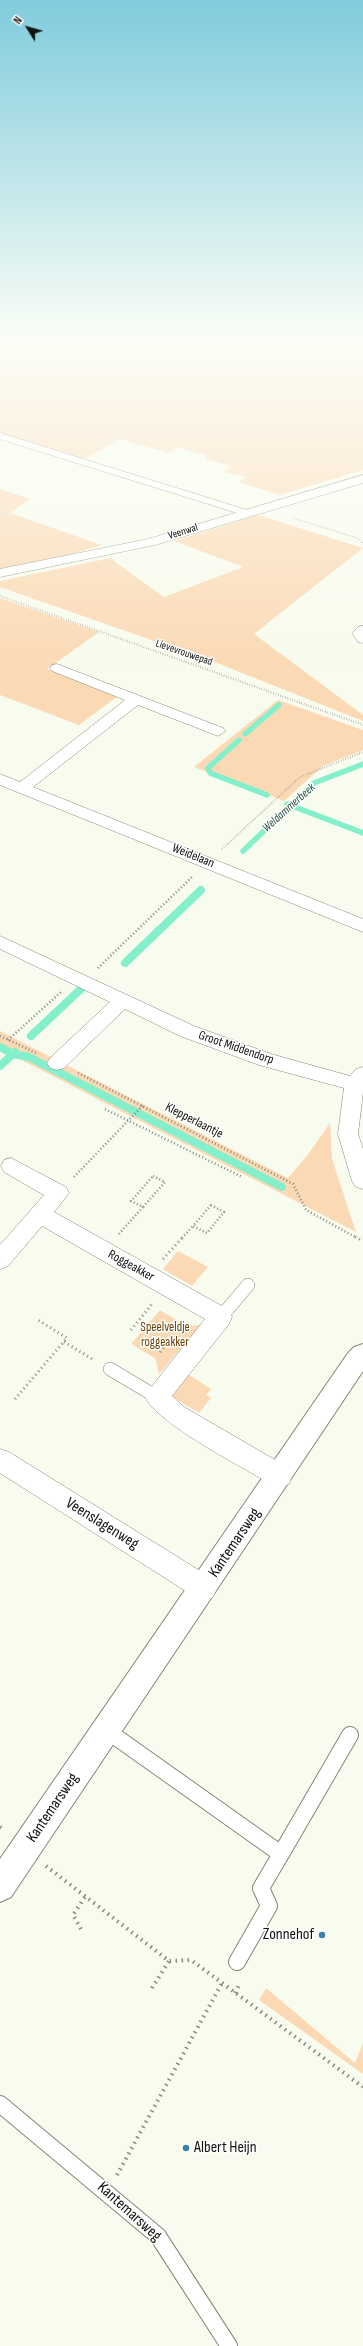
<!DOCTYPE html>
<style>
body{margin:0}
#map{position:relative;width:363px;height:2346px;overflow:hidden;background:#f8fcee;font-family:"Sofia Sans Condensed",sans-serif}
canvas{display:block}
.north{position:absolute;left:8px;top:8px;width:40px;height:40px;-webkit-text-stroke:3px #fff;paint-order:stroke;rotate:307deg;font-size:11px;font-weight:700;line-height:16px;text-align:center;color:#12130f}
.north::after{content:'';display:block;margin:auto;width:14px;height:18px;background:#12130f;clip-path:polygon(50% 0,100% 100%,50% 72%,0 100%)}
</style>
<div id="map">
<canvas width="363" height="2346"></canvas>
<div class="north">N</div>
</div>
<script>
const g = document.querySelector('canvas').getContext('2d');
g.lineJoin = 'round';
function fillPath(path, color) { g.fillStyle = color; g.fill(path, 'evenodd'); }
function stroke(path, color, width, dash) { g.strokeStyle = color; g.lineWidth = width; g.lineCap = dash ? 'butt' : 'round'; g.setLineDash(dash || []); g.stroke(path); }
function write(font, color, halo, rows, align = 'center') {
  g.font = font + ' "Sofia Sans Condensed",sans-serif'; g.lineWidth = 3; g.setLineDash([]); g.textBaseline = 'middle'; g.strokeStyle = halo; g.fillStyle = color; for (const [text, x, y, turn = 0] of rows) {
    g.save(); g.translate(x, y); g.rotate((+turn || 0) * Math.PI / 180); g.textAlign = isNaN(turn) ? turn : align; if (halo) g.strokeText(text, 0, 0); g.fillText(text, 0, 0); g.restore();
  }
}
fillPath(new Path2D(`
 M0,340h363v13l-6,4 6,1v112l-83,25 -41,-13 7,-5 -22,-5 7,-6 -26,-7 1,-3 -29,-9 -9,6 -48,-14 -35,20 -85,-26z
 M0,489l30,10 -20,14 92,32 -34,10 -68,14z
 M258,515l105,33 -109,86 109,81v6l-146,-58 -217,-76v-6l110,-23 54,39 79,-30 -69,-26z
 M0,598l99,34 -52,37 71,27 -39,29 -79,-30z
 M278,700l85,30v20l-40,16 -39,35 -90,-34z
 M0,1031l288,147 19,-22 23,-33 2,36 24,73 -356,-183z
 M178,1251l30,16 -16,19 -29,-17z
 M160,1310l27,16 14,-1 -42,49 -4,-16 -24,-14z
 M189,1375l22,14 -5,6 5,3 -12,15 -28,-17z
 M266,1988l89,75 8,-20v31l-104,-74z`), '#fbd9b4');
stroke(new Path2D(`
 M245,734l34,-29
 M239,740l-31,28 2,5 57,22
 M287,804l76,29
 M243,851l71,-68 49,-19`), '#84efcb', 5.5);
stroke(new Path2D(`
 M125,963l76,-73
 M31,1036l53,-50
 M0,1047l13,7 16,3 253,130
 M0,1066l15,-14`), '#84efcb', 8);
const laneFar2 = new Path2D(`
 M0,436l247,77`);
const laneFar1 = new Path2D(`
 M221,1317l27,-32
 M110,1369l47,28`);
const lane = new Path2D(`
 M106,1730l175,124 69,-119
 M237,1962l32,-56 -8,-18 20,-34
 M0,2104l158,132 71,110`);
const street = new Path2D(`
 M363,475v8l-208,62 -155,32v-8l148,-30z
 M363,626v17l-5,-1 -6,-9 6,-6z
 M57,664l166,64 3,3 -8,5 -5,-2 -75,-29 -105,82 330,132v13l-363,-147v-11l20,8 105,-82 -73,-29 -2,-3 2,-3z
 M0,936l194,90 77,28 79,22 6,-7 7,-2v25l-5,42 5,15v40l-7,-2 -4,-6 -14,-47 6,-46 -85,-23 -79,-29 -55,-27 -61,59 -7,2 -7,-2 -3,-5 3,-5 60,-56 -110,-53z
 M11,1158l55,29 3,6 -15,19 175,98 3,7 -3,7 -57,72 12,11 105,61 3,8 -3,8 -9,3 -9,-3c-29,-17 -113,-60 -126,-87l4,-7 56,-71 -163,-93 -34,40 -8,3v-24l44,-50 -40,-23 -3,-6 3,-6z
 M0,1449l9,3 204,127 4,9 -4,9 -9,4 -9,-4 -195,-124z`);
const secondary = new Path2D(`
 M363,1344v27l-352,526 -11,5v-43l348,-506 6,-6z`);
stroke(laneFar2, '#838679', 7);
stroke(laneFar1, '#838679', 14);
stroke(lane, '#838679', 18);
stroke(street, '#838679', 1);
stroke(secondary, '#838679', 2);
stroke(new Path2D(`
 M293,518l64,20 6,5`), '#868980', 1.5, [0.5, 1.5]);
stroke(new Path2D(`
 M0,596l363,129
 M222,849l78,-72 63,-25`), '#868980', 2, [0.5, 2]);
stroke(new Path2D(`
 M98,968l94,-91
 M0,1036l38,18
 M8,1040l53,-48
 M78,1073l215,111 13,26 51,28
 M105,1109l137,68
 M153,1176l12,6 -22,25 -12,-6z
 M74,1177l69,-72
 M211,1205l13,7 -17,21 -14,-7z
 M119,1234l24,-27
 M182,1238l11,-12`), '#868980', 2.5, [1, 2.5]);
stroke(new Path2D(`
 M355,1237l8,4
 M163,1259l20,-22
 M131,1330l21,-26
 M64,1342l30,18
 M160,1352l11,-13
 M15,1399l52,-61 -29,-18`), '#868980', 3, [1, 3.5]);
stroke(new Path2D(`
 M0,1827l4,3
 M46,1866l123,95 22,-1 172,127
 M81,1929l-8,-14 12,-18
 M152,1988l17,-27
 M235,1993l5,-10
 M117,2175l105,-192`), '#868980', 4, [1.5, 4.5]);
stroke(laneFar2, '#fff', 6);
stroke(laneFar1, '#fff', 13);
stroke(lane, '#fff', 16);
fillPath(street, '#fff');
fillPath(secondary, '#fff');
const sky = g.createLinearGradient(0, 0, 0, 669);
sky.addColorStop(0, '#80ccdc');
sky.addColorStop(0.51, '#fcfef7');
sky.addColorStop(1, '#fcfef700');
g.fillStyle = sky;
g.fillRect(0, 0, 363, 669);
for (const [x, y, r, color] of [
 [322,1935,4,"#387fb4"],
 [186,2148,4,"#387fb4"]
]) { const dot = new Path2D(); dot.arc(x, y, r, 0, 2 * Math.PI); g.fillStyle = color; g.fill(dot); stroke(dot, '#fff', 1.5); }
write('11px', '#12130f', '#fff', [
 ["Veenwal",183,532,-17],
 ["Lievevrouwepad",184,653,19]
]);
write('italic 12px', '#204e3f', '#fff', [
 ["Weldammerbeek",289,808,-42]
]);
write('13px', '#12130f', '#fff', [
 ["Weidelaan",193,856,22],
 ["Groot Middendorp",236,1048,19],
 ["Klepperlaantje",194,1121,27],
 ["Roggeakker",131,1266,29]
]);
write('13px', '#684106', '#fff', [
 ["Speelveldje",165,1328],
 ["roggeakker",165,1343]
]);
write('16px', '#12130f', '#fff', [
 ["Veenslagenweg",102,1524,32],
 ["Kantemarsweg",235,1543,-56],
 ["Kantemarsweg",53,1808,-56],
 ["Kantemarsweg",129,2212,42]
]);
write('16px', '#12130f', '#fff', [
 ["Zonnehof",314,1935],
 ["Albert Heijn",194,2148,"left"]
], 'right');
</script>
